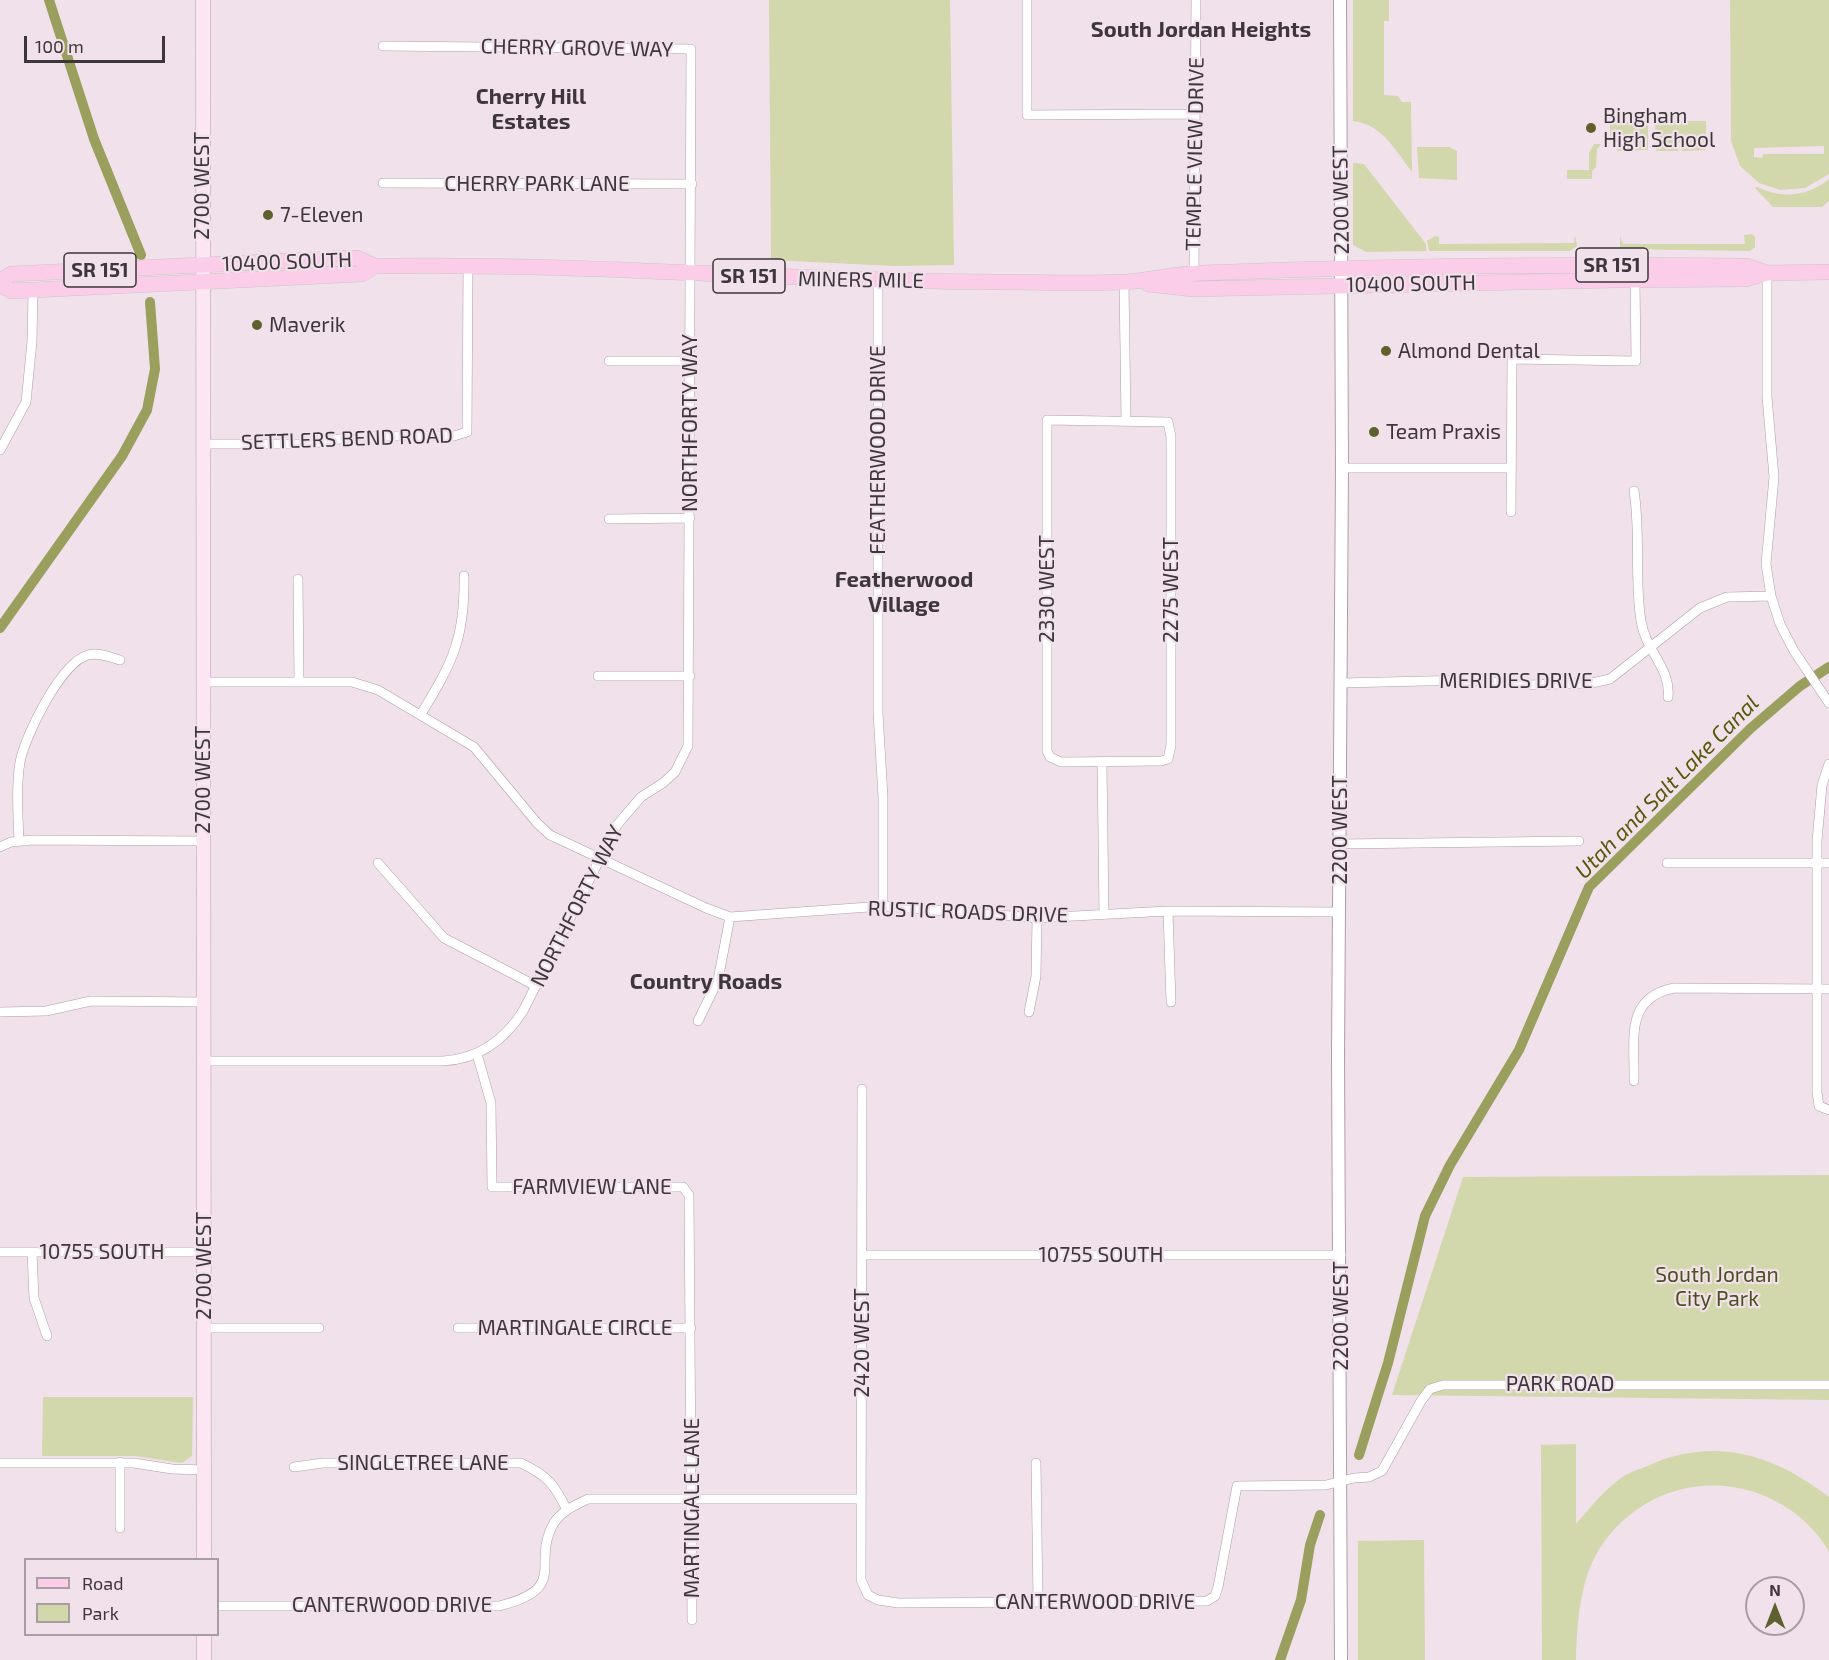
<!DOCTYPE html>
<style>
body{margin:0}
#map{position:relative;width:1829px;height:1660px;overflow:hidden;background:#f1e1ea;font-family:"Exo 2",sans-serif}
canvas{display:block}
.legend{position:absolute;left:24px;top:1558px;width:195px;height:78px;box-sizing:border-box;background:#f1e1ea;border:2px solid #a99da4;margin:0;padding:8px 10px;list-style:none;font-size:18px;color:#3d363a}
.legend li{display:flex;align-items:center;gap:12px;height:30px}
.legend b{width:30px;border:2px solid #a99da4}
.north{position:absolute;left:1745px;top:1576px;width:60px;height:60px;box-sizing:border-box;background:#f1e1ea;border:2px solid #a99da4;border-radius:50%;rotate:0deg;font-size:16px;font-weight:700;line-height:24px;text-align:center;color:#3d363a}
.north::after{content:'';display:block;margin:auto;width:21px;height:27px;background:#5e612e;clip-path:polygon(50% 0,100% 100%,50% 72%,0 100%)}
.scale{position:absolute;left:24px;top:36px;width:141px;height:27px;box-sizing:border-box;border:3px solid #3d363a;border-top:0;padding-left:8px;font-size:18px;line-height:21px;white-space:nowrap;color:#3d363a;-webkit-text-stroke:4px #f1e1ea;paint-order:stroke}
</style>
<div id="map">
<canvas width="1829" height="1660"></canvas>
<ul class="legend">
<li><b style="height:8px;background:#fbcde9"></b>Road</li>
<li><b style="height:16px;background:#d3d7ac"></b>Park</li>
</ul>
<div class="north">N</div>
<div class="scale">100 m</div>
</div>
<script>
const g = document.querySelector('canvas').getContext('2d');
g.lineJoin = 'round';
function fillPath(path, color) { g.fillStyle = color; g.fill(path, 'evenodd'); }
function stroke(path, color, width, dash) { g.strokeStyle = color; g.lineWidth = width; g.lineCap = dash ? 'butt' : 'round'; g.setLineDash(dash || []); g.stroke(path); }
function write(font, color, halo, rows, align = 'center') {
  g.font = font + ' "Exo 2",sans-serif'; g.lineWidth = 4.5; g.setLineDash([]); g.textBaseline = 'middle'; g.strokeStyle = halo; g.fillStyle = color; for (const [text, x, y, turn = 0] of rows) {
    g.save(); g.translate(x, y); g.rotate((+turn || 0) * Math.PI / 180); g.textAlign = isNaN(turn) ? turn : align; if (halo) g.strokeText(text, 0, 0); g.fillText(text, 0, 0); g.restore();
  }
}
fillPath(new Path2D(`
 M769,0h181l4,265 -60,1 -123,-6z
 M1353,0h36v21h-5v74l14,1 4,6h9l1,70c-16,-21 -30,-48 -59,-51z
 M1730,0h99v174l-24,14 -25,2 -21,-7 -19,-17 -9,-25zM1824,146v8h-61l-1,4 -8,-1v-9z
 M1610,121h38v29l-30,1 -8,-14z
 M1655,121h51v29l-24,1v-8h-4v8h-22z
 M1594,144h7l-4,5 -1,18 -4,4v8h-25v-9h22v-17z
 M1417,147h32l8,4v29l-38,-2z
 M1353,163l11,1 62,80v7l-60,1 -13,-7z
 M1829,179v22l-7,6h-49l-18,-19 2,-1c25,12 50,10 72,-8z
 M1752,234l3,3v10l-5,4 -130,-2v-13l3,8h122l-1,-9z
 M1575,235l2,11 -7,5h-141l-2,-10 8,-5 4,1v7l135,-1z
 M1829,1175v225l-437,-5 71,-218z
 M43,1397h150l-1,59 -10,7 -47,-7h-93z
 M1576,1444v80c14,-16 27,-33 45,-46 7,-5 16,-8 24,-11 68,-32 128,-13 184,30v55c-9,-17 -24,-32 -40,-43 -62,-41 -141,-27 -185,33 -24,32 -27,79 -28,118h-34l-1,-215z
 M1424,1540l1,120h-67v-119z`), '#d3d7ac');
stroke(new Path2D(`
 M49,0l45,139 47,116
 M0,628l122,-172 25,-46 8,-41 -5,-67
 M1359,1455l29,-92 37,-147 25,-51 69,-115 70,-163 162,-159 49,-42 29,-19
 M1280,1660l21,-60 9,-55 10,-30`), '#9a9f5e', 10);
const minor = new Path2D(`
 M1027,0v115l168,-1
 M383,183l309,1
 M1194,273l2,-273
 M1767,273v124l7,80 -8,87 5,32 9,28 14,27 35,52
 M878,282v431l5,84v109
 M1124,282l2,138
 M609,361h81
 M1047,420l121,2 3,15v308l-3,14 -7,2 -100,1 -11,-5 -3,-6z
 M203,444h107l47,-8h97l13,-4 1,-168
 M0,450l26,-48 6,-61 1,-51
 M1342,468h169
 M1634,491c7,43 0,87 7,130 5,31 30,47 27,76
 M1511,512l1,-153 124,2 -1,-81
 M609,519l81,-1
 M298,579l1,103
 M598,676h92
 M203,682h149l26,8 96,57 63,76 13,12 156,73 24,9 153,-11 154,12 131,-7 172,1
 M1342,683l126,-3 60,5 64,-2 18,-4 90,-71 27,-11 44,-1
 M421,714c32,-52 44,-76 43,-138
 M1102,762l2,153
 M1829,764l-7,21 -5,56v251l2,14 10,4
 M19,841c-1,-26 -3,-54 1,-79 5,-26 41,-100 68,-107 10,-3 22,2 32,5
 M1340,844l239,-3
 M0,847l11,-5 22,-2 170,1
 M378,863l66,75 92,48
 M1667,863h162
 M1168,911l3,91
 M0,1012l46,-1 45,-10 113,1
 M1029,1012l7,-36 1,-58
 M698,1021l20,-41 12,-63
 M477,1054l14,49 1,84h191l6,8 3,425
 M204,1061h239c36,-2 61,-20 80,-50l94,-186 24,-28 22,-14 12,-11 13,-26 3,-697 -308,-3
 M1634,1081c1,-41 -10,-83 40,-93l155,1
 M862,1089l-1,491 7,15 10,5 20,3 309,-2 8,-5 3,-9 19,-101 89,-1 28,-7 15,-1 13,-6 39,-70 9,-12 13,-4h386
 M0,1252h204
 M32,1252l2,46 13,38
 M862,1255h479
 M204,1328h115
 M458,1328h233
 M120,1462v66
 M0,1463h134l38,6 32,1
 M1036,1463l2,139
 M294,1467l29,-4h198c27,13 33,21 46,47
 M218,1606h281c72,-18 31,-42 55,-83 7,-12 22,-18 34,-24h273`);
const tertiary = new Path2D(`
 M1340,0l2,468 -4,588 3,604`);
const secondary = new Path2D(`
 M203,0l1,1560
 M204,1634v26`);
const primary = new Path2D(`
 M0,281l11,-7 315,-15 31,-1 18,8
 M1148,284l45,5 423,-9 130,-1 21,-6 62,-1
 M0,285l12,6 21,-1 329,-16 13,-8h10c206,-3 411,16 616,16 41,0 83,2 124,0 25,-2 49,-8 75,-9 182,-7 365,-9 547,-7l20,7`);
stroke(minor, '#ad9ea7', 10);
stroke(tertiary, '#ad9ea7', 14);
stroke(secondary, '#ad9ea7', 15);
stroke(primary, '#c9c7c8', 16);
stroke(minor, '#fff', 9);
stroke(tertiary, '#fff', 12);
stroke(secondary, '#fde6f4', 14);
stroke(primary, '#fbcde9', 15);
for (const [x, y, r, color] of [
 [1591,128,6,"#5e612e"],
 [268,215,6,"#5e612e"],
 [257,325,6,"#5e612e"],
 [1386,351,6,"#5e612e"],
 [1374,432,6,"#5e612e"]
]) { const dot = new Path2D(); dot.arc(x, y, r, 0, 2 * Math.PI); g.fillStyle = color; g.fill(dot); stroke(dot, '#f1e1ea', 2); }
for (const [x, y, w] of [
 [1612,265,72],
 [100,270,72],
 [749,276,72]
]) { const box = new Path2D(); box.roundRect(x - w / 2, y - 17, w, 34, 4.5); g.fillStyle = '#f1e1ea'; g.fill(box); stroke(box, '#3d363a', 1.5); }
write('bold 20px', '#3d363a', null, [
 ["SR 151",1612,265],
 ["SR 151",100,270],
 ["SR 151",749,276]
]);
write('21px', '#3d363a', '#f1e1ea', [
 ["CHERRY GROVE WAY",577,48,1],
 ["TEMPLE VIEW DRIVE",1195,154,-89],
 ["CHERRY PARK LANE",537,184],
 ["2700 WEST",202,186,-90],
 ["2200 WEST",1341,200,-91],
 ["10400 SOUTH",287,262,-2],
 ["MINERS MILE",861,280,1],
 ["10400 SOUTH",1411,284,-1],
 ["NORTHFORTY WAY",690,423,-90],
 ["SETTLERS BEND ROAD",347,439,-2],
 ["FEATHERWOOD DRIVE",878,450,-90],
 ["2330 WEST",1047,589,-90],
 ["2275 WEST",1171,590,-90],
 ["MERIDIES DRIVE",1516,681],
 ["2700 WEST",203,780,-90],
 ["2200 WEST",1340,830,-90],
 ["NORTHFORTY WAY",577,906,-63],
 ["RUSTIC ROADS DRIVE",968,912,2],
 ["FARMVIEW LANE",592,1187],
 ["10755 SOUTH",102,1252],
 ["10755 SOUTH",1101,1255],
 ["2700 WEST",204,1266,-90],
 ["2200 WEST",1341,1316,-90],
 ["MARTINGALE CIRCLE",575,1328],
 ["2420 WEST",862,1343,-90],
 ["PARK ROAD",1560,1384],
 ["SINGLETREE LANE",423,1463],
 ["MARTINGALE LANE",692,1508,-90],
 ["CANTERWOOD DRIVE",1095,1602],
 ["CANTERWOOD DRIVE",392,1605]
]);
write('21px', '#3d363a', '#f1e1ea', [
 ["Bingham",1603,116],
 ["High School",1603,140],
 ["7-Eleven",280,215],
 ["Maverik",269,325],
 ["Almond Dental",1398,351],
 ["Team Praxis",1386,432]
], 'left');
write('21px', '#4d4f1e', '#f1e1ea', [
 ["South Jordan",1717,1275],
 ["City Park",1717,1299]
]);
write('bold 22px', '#3d363a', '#f1e1ea', [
 ["South Jordan Heights",1201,30],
 ["Cherry Hill",531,97],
 ["Estates",531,122],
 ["Featherwood",904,580],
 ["Village",904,605],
 ["Country Roads",706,982]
]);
write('italic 22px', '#555808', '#f1e1ea', [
 ["Utah and Salt Lake Canal",1667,787,-45]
]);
</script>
